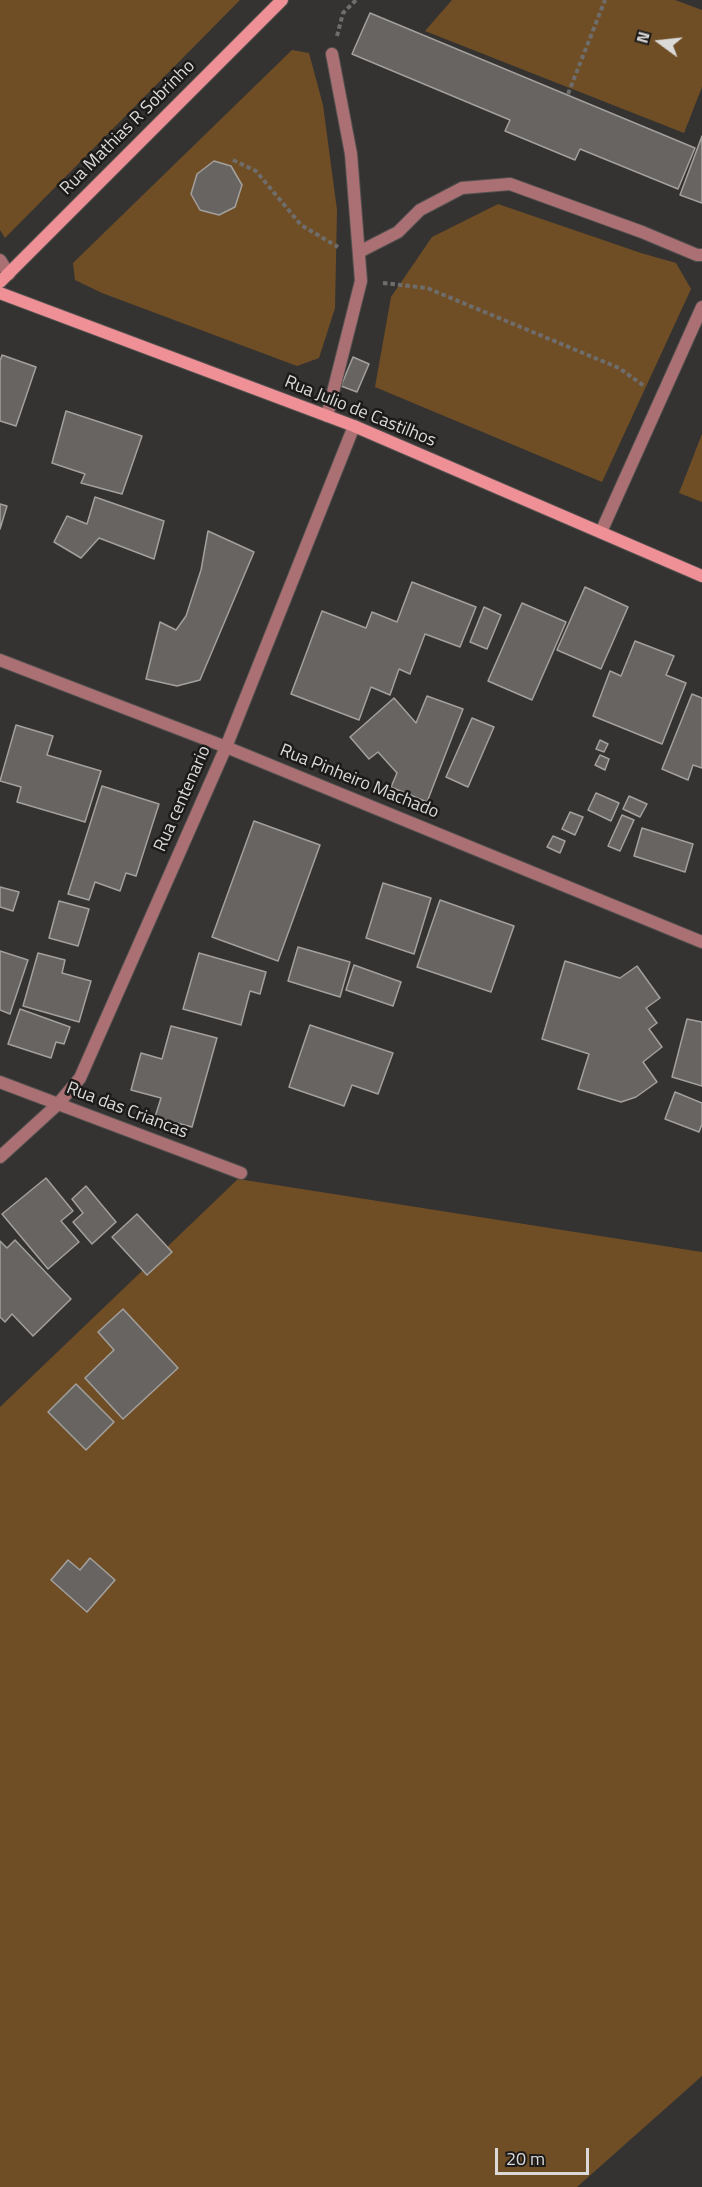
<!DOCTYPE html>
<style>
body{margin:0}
#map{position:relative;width:702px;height:2187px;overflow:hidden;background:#353331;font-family:"Titillium Web",sans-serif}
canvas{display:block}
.north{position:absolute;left:630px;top:12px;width:60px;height:60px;-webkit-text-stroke:4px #1c1b1a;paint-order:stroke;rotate:285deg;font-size:16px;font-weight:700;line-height:24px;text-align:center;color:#dbdad8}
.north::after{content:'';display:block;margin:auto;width:21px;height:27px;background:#dbdad8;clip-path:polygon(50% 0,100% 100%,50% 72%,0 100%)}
.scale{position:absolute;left:495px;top:2148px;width:94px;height:27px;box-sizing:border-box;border:3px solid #dbdad8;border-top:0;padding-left:8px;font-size:18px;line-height:21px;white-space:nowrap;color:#dbdad8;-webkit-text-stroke:4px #1c1b1a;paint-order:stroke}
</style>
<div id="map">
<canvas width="702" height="2187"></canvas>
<div class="north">N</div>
<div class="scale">20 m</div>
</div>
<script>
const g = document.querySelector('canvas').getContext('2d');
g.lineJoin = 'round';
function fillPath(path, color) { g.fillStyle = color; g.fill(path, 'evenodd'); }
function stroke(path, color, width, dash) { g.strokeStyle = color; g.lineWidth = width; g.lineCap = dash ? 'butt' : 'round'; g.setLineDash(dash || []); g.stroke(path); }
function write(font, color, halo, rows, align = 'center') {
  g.font = font + ' "Titillium Web",sans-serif'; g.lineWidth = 5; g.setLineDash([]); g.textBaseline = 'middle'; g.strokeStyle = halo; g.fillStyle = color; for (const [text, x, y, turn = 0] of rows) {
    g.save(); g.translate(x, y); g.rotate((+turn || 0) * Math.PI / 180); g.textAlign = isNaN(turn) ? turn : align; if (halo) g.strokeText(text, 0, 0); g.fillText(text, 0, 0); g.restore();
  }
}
fillPath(new Path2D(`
 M0,0h240l-235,238 -5,-8z
 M452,0h223l27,10v77l-18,46 -259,-102z
 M292,50l17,3 14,52 14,105 -2,98 -16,50 -22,8 -195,-73 -27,-13 -2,-17z
 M498,204l143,49 35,10 15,26 -89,193 -227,-95 16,-90 41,-60z
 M702,434v68l-23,-9z
 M238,1179l464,73v824l-125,111h-577v-780z`), '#6f4e26');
const building = new Path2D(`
 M370,13l325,135 -17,41 -98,-40 -5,11 -70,-29 5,-11 -158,-66z
 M702,136v67l-22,-8z
 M214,161l17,5 11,19 -7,22 -16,8 -19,-5 -9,-16 6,-20z
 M2,355l34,12 -20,59 -16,-5v-60z
 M353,357l16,7 -12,28 -16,-6z
 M66,411l76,25 -20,58 -41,-11 4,-9 -33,-11z
 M95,497l69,24 -10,38 -55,-21 -18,20 -27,-16 13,-26 20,8z
 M0,504l7,2 -7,23z
 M208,531l46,21 -54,128 -23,6 -31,-7 14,-57 16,8 10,-14 15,-46z
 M412,582l64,25 -16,40 -35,-13 -15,40 -11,-5 -9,26 -19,-8 -12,33 -68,-26 31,-83 44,17 6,-16 25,10z
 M585,587l43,20 -27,62 -44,-19z
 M522,603l44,19 -34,78 -44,-19z
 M484,607l17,8 -14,34 -17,-7z
 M635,641l39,15 -8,19 20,8 -24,61 -69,-28 17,-45 11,5z
 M692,694l10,4v70l-9,-3 -5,15 -26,-11z
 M427,696l36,13 -36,93 -36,-15 6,-14 -19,-21 -9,7 -19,-22 44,-39 22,25z
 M472,718l22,9 -26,60 -22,-10z
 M16,725l37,11 -6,19 54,16 -16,51 -68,-20 4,-15 -21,-6z
 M600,740l8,4 -4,8 -8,-3z
 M600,755l9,4 -4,11 -10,-5z
 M102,786l57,18 -23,72 -10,-3 -6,18 -25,-9 -6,18 -21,-6z
 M596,793l23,10 -8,18 -23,-11z
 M629,796l18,8 -7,13 -17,-8z
 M570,812l13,5 -8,18 -13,-6z
 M622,815l12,5 -14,31 -12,-5z
 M254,821l66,24 -42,116 -66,-24z
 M642,828l51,16 -8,28 -51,-16z
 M553,836l12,5 -5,12 -13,-6z
 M383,883l48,15 -17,56 -48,-16z
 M0,887l19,5 -6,19 -13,-4z
 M440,900l74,26 -23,66 -74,-25z
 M59,901l30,8 -11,37 -29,-8z
 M298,947l52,15 -10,35 -52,-16z
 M0,951l28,9 -18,54 -10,-4z
 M38,953l27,7 -3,13 29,8 -12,41 -56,-16z
 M199,953l67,19 -6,22 -10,-3 -9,34 -58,-16z
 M565,961l55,17 17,-12 23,32 -14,10 11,15 -8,6 13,18 -19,15 14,20 -21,15 -15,5 -43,-13 11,-35 -47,-15z
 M354,965l47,17 -8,24 -47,-16z
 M20,1009l50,18 -6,17 -8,-2 -5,16 -43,-14z
 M687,1019l15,3v64l-30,-9z
 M310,1025l83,28 -15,41 -26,-9 -8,21 -55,-19z
 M171,1026l46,12 -25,89 -37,-10 6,-19 -30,-8 10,-37 21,6z
 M675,1092l27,11v21l-3,8 -34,-13z
 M46,1178l27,33 -12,10 18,21 -31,27 -46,-55z
 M86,1186l30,36 -24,22 -19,-22 10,-9 -11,-14z
 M137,1214l35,38 -25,23 -35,-38z
 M15,1240l56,59 -38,37 -21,-22 -7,8 -5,-5v-76l7,7z
 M123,1309l55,59 -55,51 -38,-41 29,-28 -16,-18z
 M76,1384l38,38 -28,28 -38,-38z
 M90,1558l25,22 -28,32 -36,-32 17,-20 12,10z`);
fillPath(building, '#676462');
stroke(building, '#a3a09d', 1.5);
const lane = new Path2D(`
 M359,252l39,-20 22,-22 42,-22 48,-4 132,48 55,23h5
 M0,260l9,14
 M327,416l34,-135 -10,-127 -19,-100
 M601,532l101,-225`);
const street = new Path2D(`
 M0,660l226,87 476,195
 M0,1082l241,91
 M0,1157l58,-53 22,-26 146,-331 128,-321`);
const secondary = new Path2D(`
 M0,282l282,-282
 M0,293l354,133 348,150`);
stroke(lane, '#53514f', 14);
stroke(street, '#53514f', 14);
stroke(secondary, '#53514f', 14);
stroke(new Path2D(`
 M337,36l6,-23 13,-13
 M568,94l37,-94
 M233,160l23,11 45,54 37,22
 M383,283l44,5 192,80 25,18`), '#6f6d6b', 4, [4.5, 3]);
stroke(lane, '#ab7073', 12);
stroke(street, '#ab7073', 12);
stroke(secondary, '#ee9096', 12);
write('18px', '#dbdad8', '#1c1b1a', [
 ["Rua Mathias R Sobrinho",128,128,-45],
 ["Rua Julio de Castilhos",360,412,22],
 ["Rua Pinheiro Machado",359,782,22],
 ["Rua centenario",183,799,-66],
 ["Rua das Criancas",127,1111,21]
]);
</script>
